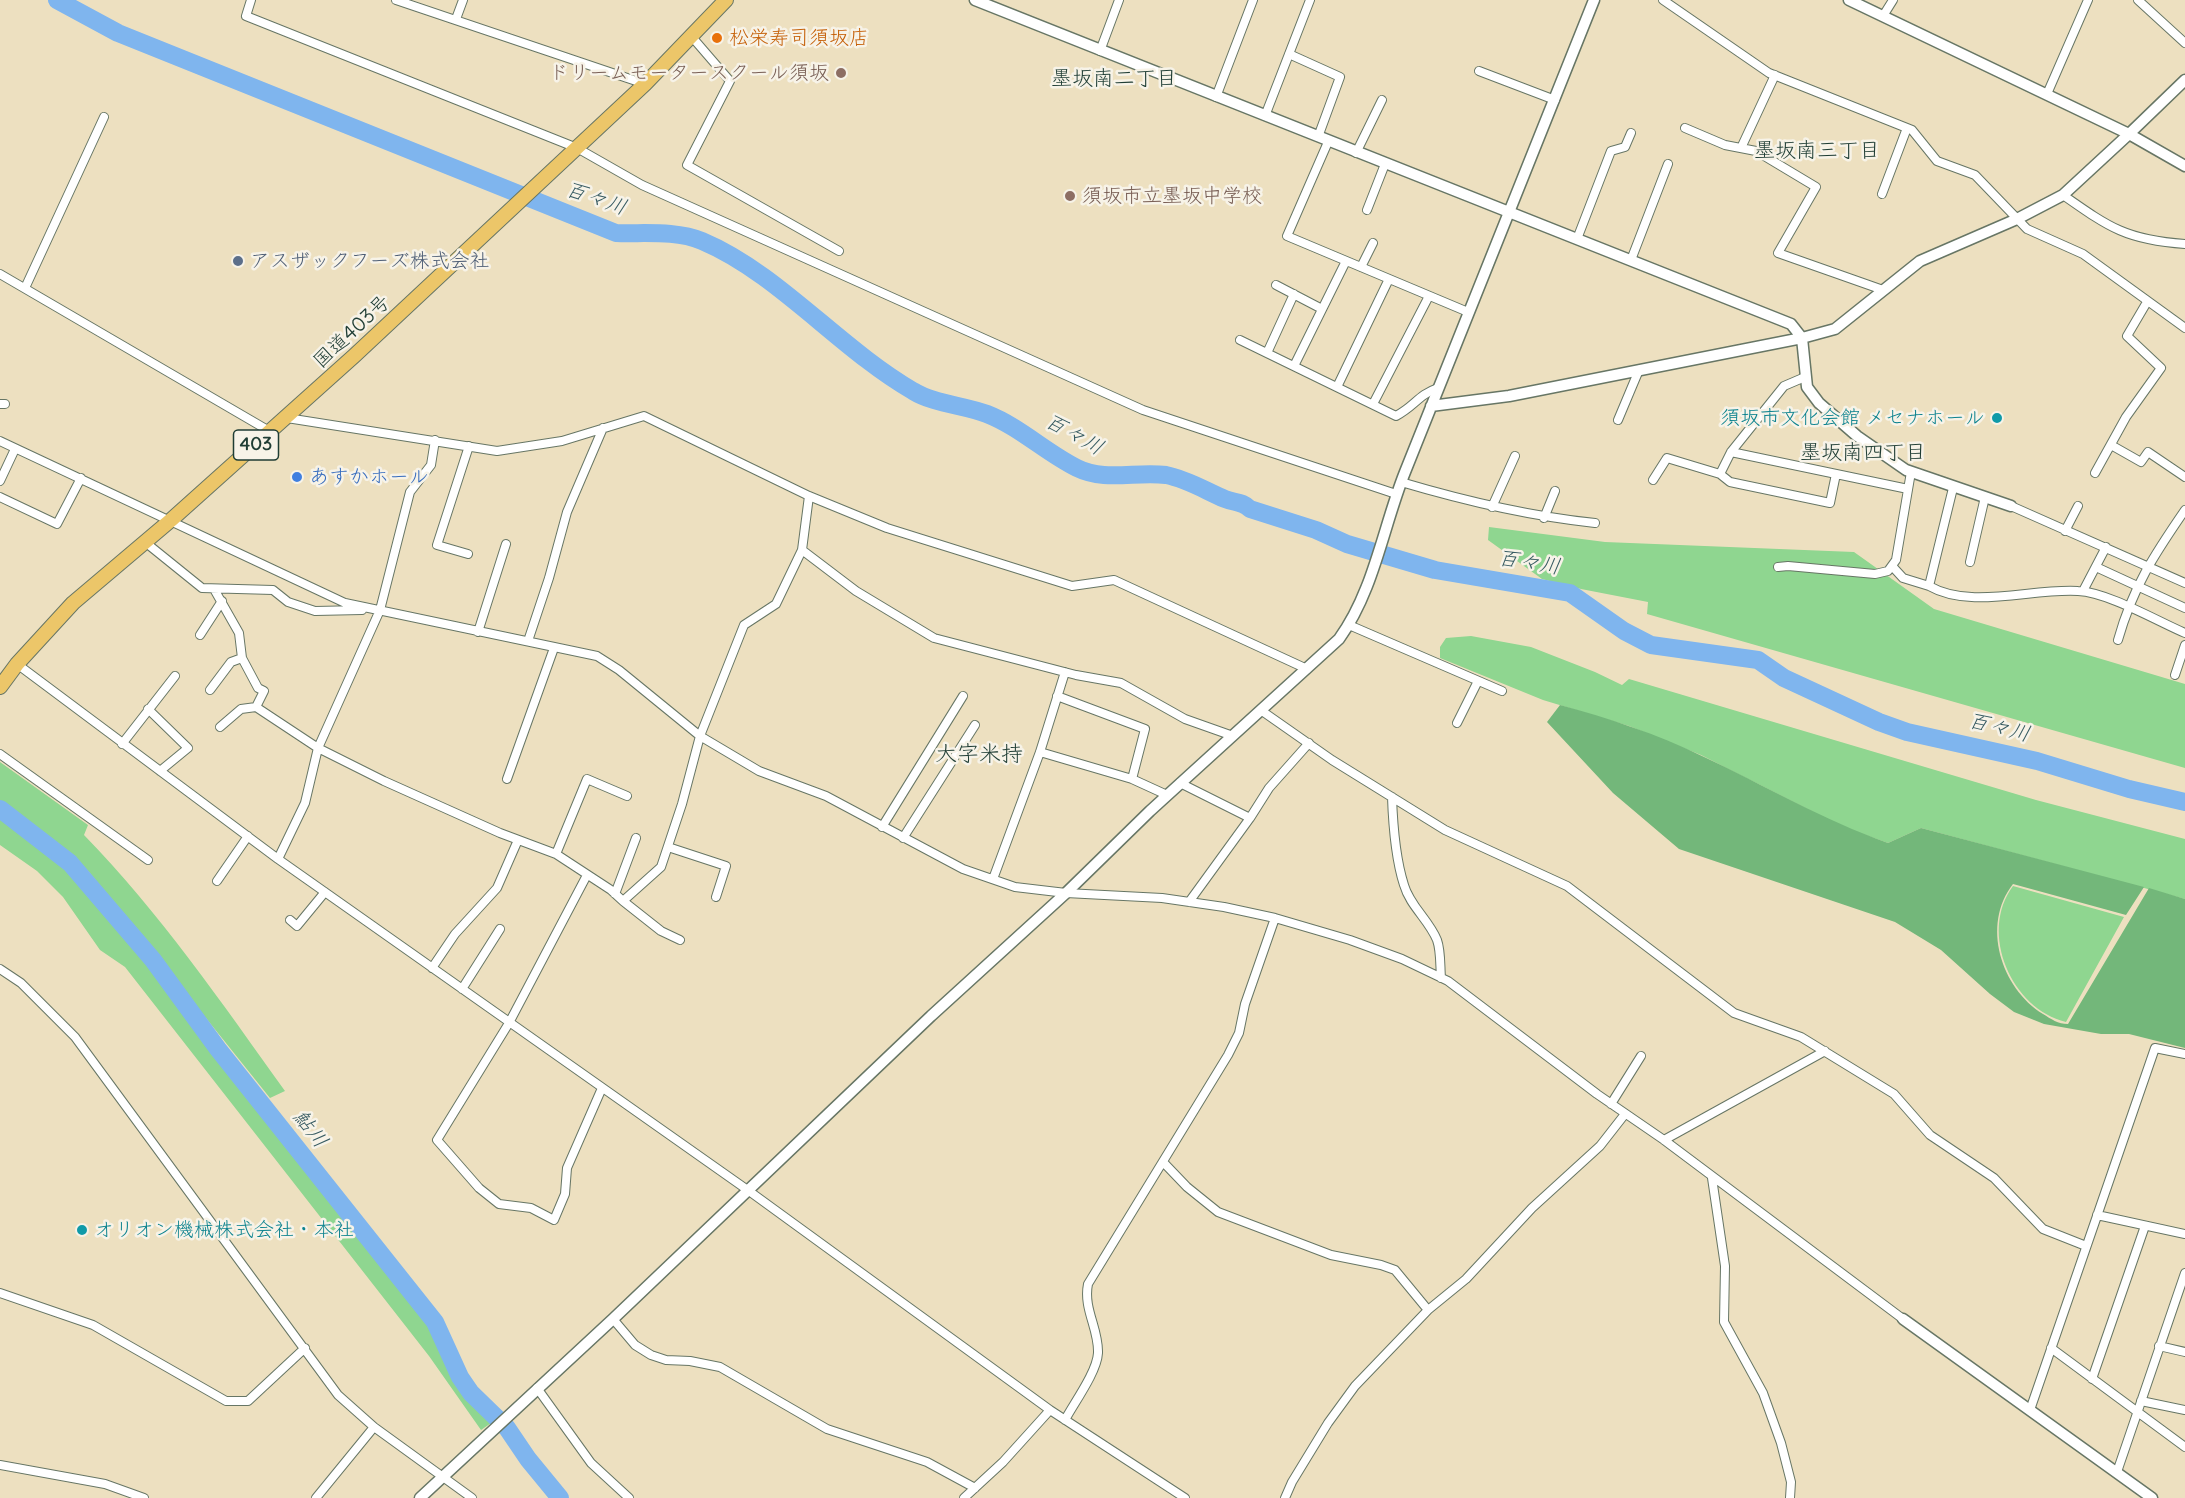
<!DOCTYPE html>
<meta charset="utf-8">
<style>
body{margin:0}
canvas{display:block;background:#ede0c0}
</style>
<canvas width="2185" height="1498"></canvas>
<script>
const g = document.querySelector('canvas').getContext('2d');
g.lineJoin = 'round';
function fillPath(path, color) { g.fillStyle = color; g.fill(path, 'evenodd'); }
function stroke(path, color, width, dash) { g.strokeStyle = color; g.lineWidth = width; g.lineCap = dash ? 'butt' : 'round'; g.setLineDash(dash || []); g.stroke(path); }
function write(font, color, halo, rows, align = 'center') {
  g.font = font + ' Delius,"Klee One",sans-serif'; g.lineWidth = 5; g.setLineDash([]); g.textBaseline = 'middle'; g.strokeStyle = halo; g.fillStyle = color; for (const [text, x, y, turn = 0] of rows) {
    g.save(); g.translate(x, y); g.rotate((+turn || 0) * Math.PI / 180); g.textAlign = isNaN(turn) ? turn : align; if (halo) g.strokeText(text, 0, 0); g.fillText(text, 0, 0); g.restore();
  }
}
fillPath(new Path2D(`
 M1489,527l116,15 249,10 80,57 251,75v84l-538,-154 1,-12 -67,-13 -39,-10 -54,-39z
 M1471,636l60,11 64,25 27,13 7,-6 407,121 149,39v60l-264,-71 -33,15 -45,-16 -142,-72 -72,-29 -86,-26 -103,-42v-11l6,-9z
 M0,762l88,63 -4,10c76,78 138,168 201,256l-15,7 -181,-226 -27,-26 -62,-39z
 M0,819l31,17 34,28 43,46 165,217 161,201 19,38 5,20 36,35 -13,9 -52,-74 -304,-389 -25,-17 -37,-53 -26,-26 -37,-26z
 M2013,886l111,31 -58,105c-54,-13 -88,-89 -53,-136z`), '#8fd690');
fillPath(new Path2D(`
 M1560,705c48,13 97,29 142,51 62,29 121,64 186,87l33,-15 223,59 -18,28 -113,-31c-32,41 -12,104 30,130 8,5 15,10 25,10l81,-136 36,11v149l-56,-14h-28l-57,-10 -30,-12 -24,-18 -49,-44 -46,-28 -216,-73 -66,-56 -66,-71z`), '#73b77a');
stroke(new Path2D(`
 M57,0l61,33 498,200c27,1 60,-3 86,8 76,32 138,108 211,150 21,13 51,14 74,23 33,13 58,38 90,54 28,14 59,3 89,7 21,4 40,16 59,24 10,4 17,2 25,10l66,21 31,14 88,26 135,23 54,38 27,14 107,15 26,18 95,44 28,10 130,29 92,28 56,13
 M0,809l70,54 83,97 65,89 217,273 25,55 11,16 36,35 21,31 32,39`), '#7fb5ee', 18);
const minor = new Path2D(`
 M251,0l-5,16 331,132 65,37 501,225 253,84
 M396,0l249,84
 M1663,0l106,73 143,57 25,31 38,14 52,54 56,25 102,74
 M2138,0l47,43
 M1883,16l10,-16
 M456,19l7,-19
 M692,37l38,44 -43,84 152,86
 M1100,51l19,-51
 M1289,54l51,23 -22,60
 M1479,71l76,29
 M2047,94l41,-94
 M1216,97l37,-97
 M1265,116l45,-116
 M1685,128l40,17 31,6 60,36 -38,66 105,37
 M1328,142l-41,94 181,76
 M1741,148l34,-73
 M1356,153l26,-53
 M1882,194l25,-66
 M2063,195c47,33 64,45 122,49
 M1367,210l18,-46
 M1577,239l34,-88 14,-4 6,-14
 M1631,260l37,-96
 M1361,267l12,-24
 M0,274l271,158
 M1276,285l46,24
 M25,288l79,-171
 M1240,340l156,76c19,-10 22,-21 42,-28
 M1267,353l27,-59
 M1294,366l52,-105
 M1337,387l52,-108
 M0,404h5
 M1373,404l56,-108
 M287,418l210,33 65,-10 82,-25 165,80 78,32 185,58 42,-6 193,89
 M1618,420l21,-50
 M0,441l345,162 252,53 22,14 81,66 59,35 67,25 137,73 52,18 51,6 96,5 62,9 51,11 75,22 52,19 46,22 149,113 67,46 239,179
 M2111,445l30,17 7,-10 37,25
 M1731,452l177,37
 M2095,473l31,-56 35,-49 -34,-32 20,-34
 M1720,474l10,8 100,21 6,-29
 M1653,480l14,-22 53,16 11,-22 53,-66 21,-9
 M0,481l15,-32
 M1401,482c64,19 127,34 194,41
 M1953,488l-24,98c42,24 102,2 149,5 29,1 79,30 107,42
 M0,497l57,27 24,-46
 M2011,506l174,77
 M1492,507l23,-51
 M1544,518l11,-27
 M2065,531l13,-25
 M145,542l57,46 71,2 15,12 27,9 47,-1
 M802,550l54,41 78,47 142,37 45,8 64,36 48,17
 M468,554l-31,-9 32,-99
 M1970,562l15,-65
 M1892,566l11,12 26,8
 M1778,567l10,-1 87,8 13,-3 8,-11 15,-88
 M2096,567l89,41
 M214,589l25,44 3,25 16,30 6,3 -8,16
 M2083,591l23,-44
 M1349,625l153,66
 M478,632l28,-88
 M200,635l22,-34
 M2118,640c15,-53 36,-85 67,-130
 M528,641l21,-63 18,-66 36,-84
 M17,664l261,195 471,332 301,219 135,88
 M2175,675l10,-30
 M210,690l21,-28 11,-4
 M1057,696l88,33 -13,50
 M148,709l40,39 -28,23
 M1262,711l70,49 113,70 122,56 167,127 67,24 93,57 36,41 64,43 49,51 43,17
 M1457,723l21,-42
 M220,727l21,-18 15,-2 62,41 66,33 116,52 56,21 55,36 12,11 38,-34 21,-63 18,-68 44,-111 32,-21 26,-54 7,-54
 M122,744l53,-68
 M1040,752l92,27 35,16
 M0,754l148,106
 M507,779l47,-131
 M1180,783l70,35 -61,84
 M1392,797c1,29 3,60 12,88 6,21 25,35 33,55 4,11 3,26 4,38
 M1250,818l19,-30 40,-45
 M882,827l81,-131
 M903,838l72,-113
 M668,847l58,19 -10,31
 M556,854l31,-75 40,17
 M278,859l27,-56 13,-55 62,-138 30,-118 21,-27 4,-25
 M587,875l-78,148 -72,117 42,48 20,16 32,4 23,12 11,-26 2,-26 35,-80
 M993,879l47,-127 25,-80
 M217,881l31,-45
 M615,894l21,-56
 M623,901l38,30 19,9
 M290,920l7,6 28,-34
 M432,968l23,-34 42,-46 21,-48
 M0,969l21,14 54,54 263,358 36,32 98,71
 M462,989l38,-60
 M1611,1104l30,-48
 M1664,1140l161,-89
 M1164,1163l23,24 31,25 113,43 50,10 14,5 33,40
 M1712,1178l13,88 -1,56 39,71 18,50 10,39 -1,16
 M2097,1215l88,19
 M0,1293l93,32 133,76h22l57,-53
 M613,1319l22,26 16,10 15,5 24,1 30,6 107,62 100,33 48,26
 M2159,1346l26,6
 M2051,1348l134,99
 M2092,1379l53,-153
 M537,1388l54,75 38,35
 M2141,1401l44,9
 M2030,1410l125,-362 30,6
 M1065,1420c9,-17 32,-48 33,-67 1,-24 -15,-44 -10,-69l140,-229 11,-22 6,-29 30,-86
 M0,1465l105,19 39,14
 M2117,1472l68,-199
 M316,1498l58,-71
 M964,1498l39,-36 47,-52
 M1285,1498l7,-16 36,-59 27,-37 73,-76 38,-31 66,-71 68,-62 25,-32`);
const tertiary = new Path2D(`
 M975,0l816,324 11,14 5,49 12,16 38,33 49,34 105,36
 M1849,0l280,134 56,-54
 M1431,406l78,-10 293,-58 33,-9 85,-68 97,-42 46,-24 66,-61 56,32
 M1903,1319l249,179
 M420,1498l193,-179 318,-303 135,-123 84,-82 189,-172c35,-48 44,-112 66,-167 63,-157 127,-314 189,-472`);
const trunk = new Path2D(`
 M0,687l17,-23 56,-61 98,-83 183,-164 291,-272 81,-84`);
stroke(minor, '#677665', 10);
stroke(tertiary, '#677665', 13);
stroke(trunk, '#677665', 16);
stroke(minor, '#fff', 8);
stroke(tertiary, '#fff', 10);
stroke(trunk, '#ecc669', 14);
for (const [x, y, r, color] of [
 [717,38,6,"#e8710a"],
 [841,73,6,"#8d6e63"],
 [1070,196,6,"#8d6e63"],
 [238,261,6,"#5c6f8a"],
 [1997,418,6,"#0f9aa8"],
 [297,477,6,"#3f7fe0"],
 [82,1230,6,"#0f9aa8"]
]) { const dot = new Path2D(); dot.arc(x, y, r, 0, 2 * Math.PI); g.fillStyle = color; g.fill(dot); stroke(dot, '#f7f3e8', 2); }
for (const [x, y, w] of [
 [256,445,45]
]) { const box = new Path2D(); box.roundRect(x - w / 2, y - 15, w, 30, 4.5); g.fillStyle = '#f7f3e8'; g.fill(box); stroke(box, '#1f3d34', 1.5); }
write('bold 18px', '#1f3d34', null, [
 ["403",256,445]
]);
write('20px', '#c56008', '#f7f3e8', [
 ["松栄寿司須坂店",729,38]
], 'left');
write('20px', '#785e54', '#f7f3e8', [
 ["ドリームモータースクール須坂",829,73],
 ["須坂市立墨坂中学校",1082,196,"left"]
], 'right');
write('20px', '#4e5e75', '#f7f3e8', [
 ["アスザックフーズ株式会社",250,261]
], 'left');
write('20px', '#1f3d34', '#f7f3e8', [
 ["国道403号",352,332,-43]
]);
write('20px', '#0d838f', '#f7f3e8', [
 ["須坂市文化会館 メセナホール",1985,418],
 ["オリオン機械株式会社・本社",94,1230,"left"]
], 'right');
write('20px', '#366cbe', '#f7f3e8', [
 ["あすかホール",309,477]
], 'left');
write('21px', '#1f3d34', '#f7f3e8', [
 ["墨坂南二丁目",1114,79],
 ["墨坂南三丁目",1817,151],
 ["墨坂南四丁目",1863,453]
]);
write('italic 21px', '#375b62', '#f7f3e8', [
 ["百々川",596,199,19],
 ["百々川",1074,435,29],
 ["百々川",1529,563,9],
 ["百々川",1999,728,14],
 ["鮎川",310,1129,52]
]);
write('22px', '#1f3d34', '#f7f3e8', [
 ["大字米持",979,755]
]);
</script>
